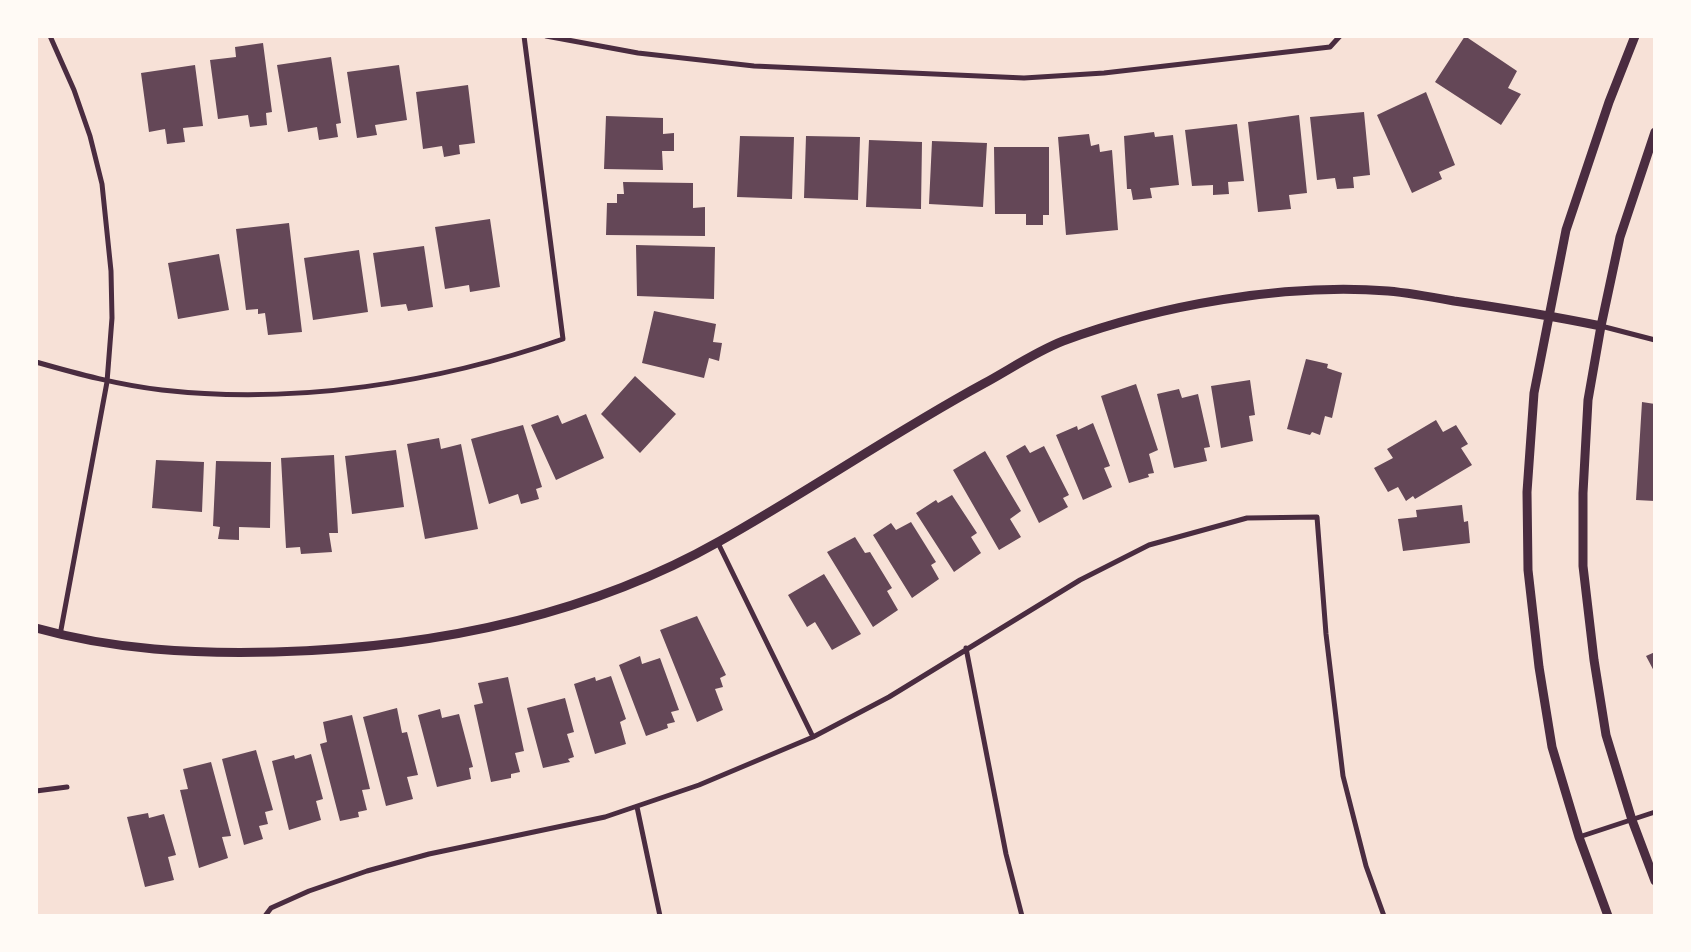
<!DOCTYPE html>
<style>
body{margin:0}
#map{position:relative;width:1691px;height:952px;overflow:hidden;background:#f7e1d7;font-family:Quicksand,sans-serif}
canvas{display:block}
.frame{position:absolute;inset:0;border:38px solid #fffaf5;pointer-events:none}
</style>
<div id="map">
<canvas width="1691" height="952"></canvas>
<div class="frame"></div>
</div>
<script>
const g = document.querySelector('canvas').getContext('2d');
g.lineJoin = 'round';
function fillPath(path, color) { g.fillStyle = color; g.fill(path, 'evenodd'); }
function stroke(path, color, width, dash) { g.strokeStyle = color; g.lineWidth = width; g.lineCap = dash ? 'butt' : 'round'; g.setLineDash(dash || []); g.stroke(path); }
fillPath(new Path2D(`
 M1465,36l52,35 -9,17 13,6 -20,31 -66,-43z
 M263,43l9,69 -6,1 1,12 -17,2 -2,-12 -30,4 -8,-59 26,-3 -1,-10z
 M331,57l10,66 -5,1 2,13 -19,3 -2,-13 -29,5 -11,-67z
 M195,65l8,61 -20,2 2,14 -18,2 -2,-15 -16,3 -8,-59z
 M399,65l8,55 -32,5 2,10 -20,3 -10,-66z
 M468,85l7,58 -16,2 1,9 -16,3 -2,-11 -19,3 -7,-57z
 M1426,92l29,73 -16,7 3,7 -30,14 -35,-78z
 M1364,112l6,63 -17,2 1,11 -17,1 -2,-11 -18,2 -7,-63z
 M1299,115l8,78 -18,2 2,14 -33,3 -10,-90z
 M606,116l57,2v16l11,-1v18h-12l1,19 -59,-1z
 M1237,124l7,57 -16,1 1,12 -16,1v-10l-21,1 -7,-56z
 M1154,132l1,5 18,-2 6,50 -29,3 2,10 -19,2 -2,-11h-4l-3,-53z
 M1089,134l2,12 8,-2 1,8 12,-2 6,80 -52,5 -8,-98z
 M740,136l54,1 -2,62 -55,-2z
 M806,136l54,1 -2,63 -54,-2z
 M869,140l53,2 -1,67 -55,-2z
 M932,141l55,2 -4,64 -54,-3z
 M994,147h55v68h-6v10h-17v-11h-31z
 M623,182l70,1v25l12,-1v29l-99,-1 1,-32h10v-9h7z
 M490,219l10,68 -30,5 -1,-7 -24,4 -10,-62z
 M289,223l13,109 -34,3 -3,-22 -7,1v-5l-12,1 -10,-81z
 M636,245l79,2 -1,52 -77,-3z
 M424,246l9,61 -25,4 -2,-7 -25,3 -8,-54z
 M359,250l9,62 -55,8 -9,-62z
 M219,254l10,56 -51,9 -10,-56z
 M654,311l62,13 -3,18 9,1 -3,18 -10,-3 -5,20 -62,-15z
 M1306,359l22,5 -1,4 15,5 -10,45 -7,-2 -5,19 -8,-3 -2,3 -23,-6z
 M635,376l41,38 -36,39 -39,-39z
 M1250,380l5,35 -6,1 4,25 -32,7 -10,-62z
 M1136,384l22,66 -9,4 5,19 -6,1 1,3 -20,6 -28,-87z
 M1179,389l3,9 16,-4 12,53 -6,1 3,13 -33,7 -17,-74z
 M1642,402l13,2v97l-19,-1z
 M586,414l18,44 -48,22 -25,-55 27,-10 4,9z
 M1436,420l7,12 13,-7 12,19 -7,4 11,17 -57,34 -2,-3 -7,5 -8,-14 -10,5 -14,-24 19,-10 -6,-9z
 M1093,423l17,43 -6,2 8,19 -29,13 -27,-65 21,-9 1,4z
 M523,425l19,62 -6,2 3,10 -18,5 -3,-10 -29,10 -18,-65z
 M439,438l2,11 20,-5 17,85 -53,10 -18,-95z
 M1025,445l5,8 14,-7 25,49 -6,3 5,9 -29,16 -33,-67z
 M396,450l8,57 -52,7 -7,-58z
 M985,451l36,60 -11,8 11,18 -22,13 -46,-80z
 M334,455l4,78h-9l3,19 -31,2 -1,-7 -14,1 -5,-90z
 M156,460l48,2 -2,50 -50,-4z
 M216,461l55,1 -1,66 -31,-1v13l-21,-1 2,-12 -7,-1z
 M952,495l25,38 -6,4 10,16 -27,19 -38,-59 20,-13 2,3z
 M1462,505l2,17 4,-1 2,22 -67,8 -5,-32 19,-2 -1,-7z
 M911,522l25,40 -5,3 8,14 -27,19 -39,-63 18,-12 5,7z
 M855,537l10,16 5,-1 22,36 -5,3 11,19 -25,17 -46,-75z
 M824,574l37,60 -29,16 -17,-28 -8,5 -19,-32z
 M697,616l29,59 -6,3 3,9 -8,2 8,21 -26,12 -37,-92z
 M1655,652v21l-9,-17z
 M640,656l2,8 18,-6 19,52 -8,2 4,10 -8,2 1,4 -22,8 -27,-71z
 M611,676l15,43 -6,3 6,22 -31,10 -21,-70 21,-7 1,4z
 M508,677l16,74 -9,2 5,19 -9,2v4l-20,4 -17,-77 9,-2 -5,-20z
 M565,698l9,34 -7,2 7,23 -6,2 2,3 -27,6 -16,-60z
 M397,708l5,25 5,-1 11,43 -11,2 6,22 -27,7 -23,-89z
 M440,709l2,9 17,-4 14,53 -4,1 2,11 -34,8 -19,-72z
 M352,715l18,74 -8,1 5,20 -9,2 1,5 -19,4 -20,-77 7,-2 -4,-20z
 M256,750l17,60 -8,2 3,12 -9,2 4,13 -19,6 -22,-86z
 M311,754l12,45 -7,2 5,19 -32,10 -17,-69 22,-6 1,4z
 M211,762l20,74 -9,1 6,21 -29,10 -19,-78 8,-1 -5,-20z
 M148,813l1,5 15,-4 12,41 -8,2 6,23 -29,7 -18,-70z`), '#644757');
stroke(new Path2D(`
 M50,36l24,54 16,46 12,48 9,87 1,47 -5,64 -47,253
 M546,36l92,17 116,13 270,12 80,-5 226,-26 10,-11
 M1601,326l54,14
 M36,362c42,12 83,23 126,28 134,15 275,-7 401,-51l-39,-303
 M718,543l95,194
 M966,648l40,206 16,62
 M36,791l31,-4
 M637,807l23,109
 M1579,837l76,-25
 M265,916l6,-8 38,-17 58,-20 62,-17 176,-37 94,-32 114,-48 76,-40 191,-117 69,-35 98,-27 70,-1 9,117 17,142 23,90 18,50`), '#4a2c40', 5);
stroke(new Path2D(`
 M1655,132l-35,105 -19,89 -13,74 -5,93v73l11,94 12,75 26,85 23,61
 M36,628c78,22 158,26 238,24 154,-4 310,-34 446,-111 89,-50 173,-108 263,-157 26,-14 52,-32 80,-43 97,-36 222,-58 325,-50 22,2 44,6 66,10 49,7 98,15 147,25
 M1608,916l-29,-79 -27,-90 -13,-80 -11,-97 -1,-78 7,-99 32,-163 43,-128 26,-66`), '#4a2c40', 9);
</script>
